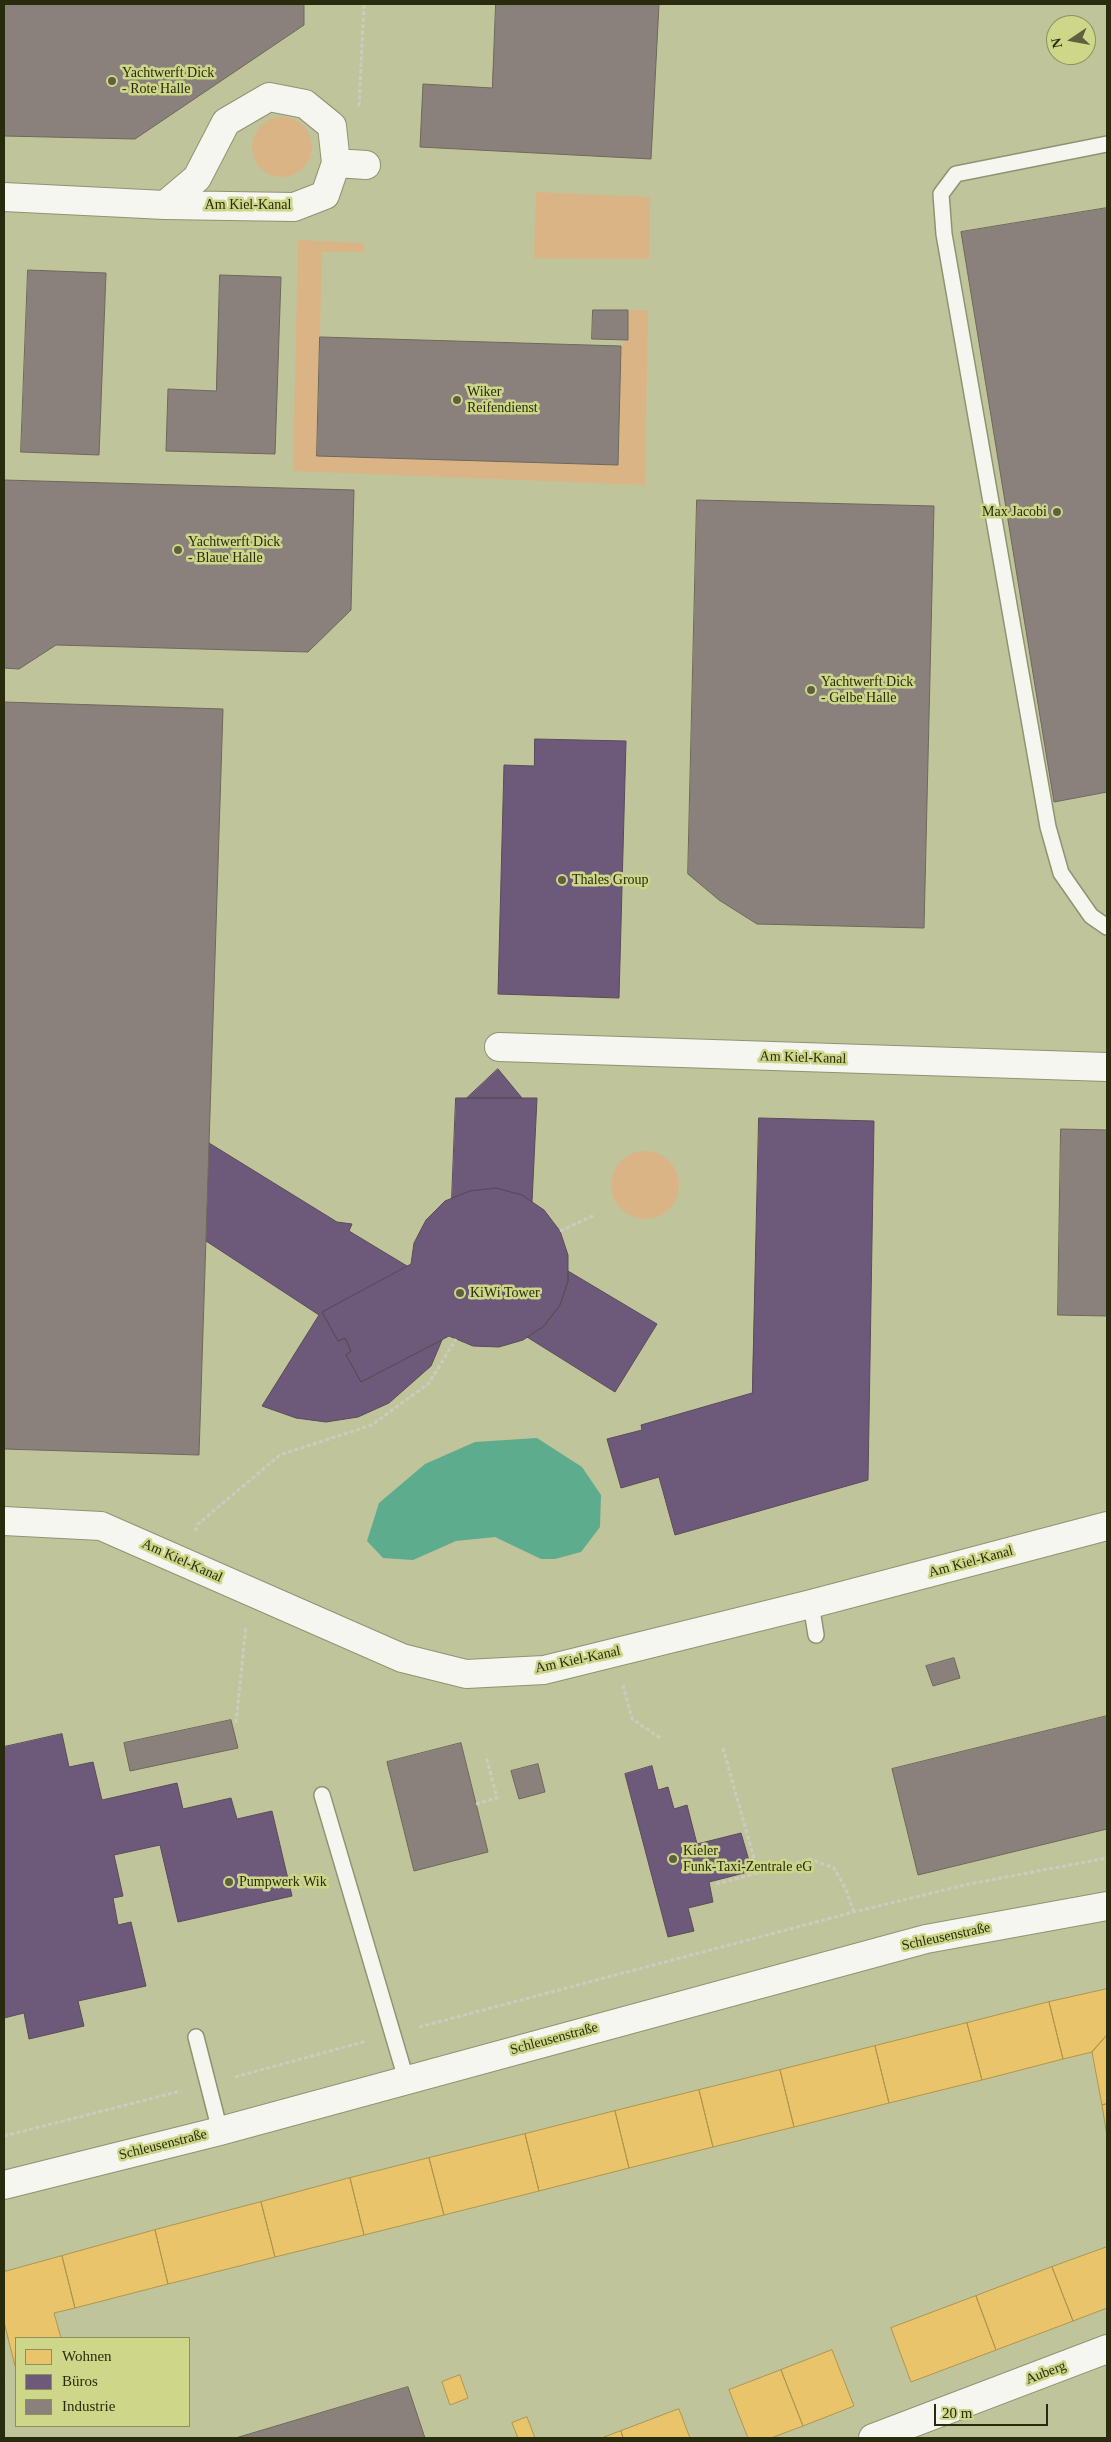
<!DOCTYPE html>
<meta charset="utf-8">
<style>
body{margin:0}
#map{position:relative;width:1111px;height:2442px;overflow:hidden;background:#c0c49a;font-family:"Times New Roman",serif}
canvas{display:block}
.frame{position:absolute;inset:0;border:5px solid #292c0c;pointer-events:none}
.legend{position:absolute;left:15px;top:2337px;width:175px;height:90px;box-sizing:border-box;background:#cdd689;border:1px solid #8b9257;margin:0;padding:6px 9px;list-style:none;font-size:15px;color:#292c0c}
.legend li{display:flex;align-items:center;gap:10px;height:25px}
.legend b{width:25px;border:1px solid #8b9257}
.north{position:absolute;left:1046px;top:15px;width:50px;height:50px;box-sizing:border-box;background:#cdd689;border:1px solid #8b9257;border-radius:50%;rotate:258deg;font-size:14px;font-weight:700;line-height:20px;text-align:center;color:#292c0c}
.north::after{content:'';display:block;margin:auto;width:18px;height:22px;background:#5e613e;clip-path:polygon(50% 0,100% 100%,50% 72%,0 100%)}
.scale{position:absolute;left:934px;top:2404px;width:114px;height:22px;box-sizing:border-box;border:2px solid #292c0c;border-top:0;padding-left:6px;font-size:15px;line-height:18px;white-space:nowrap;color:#292c0c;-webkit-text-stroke:4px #cdd689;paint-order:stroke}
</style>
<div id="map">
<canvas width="1111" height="2442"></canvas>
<div class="frame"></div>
<ul class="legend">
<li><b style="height:14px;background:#e9c46a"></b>Wohnen</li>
<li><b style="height:14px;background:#6d597a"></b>Büros</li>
<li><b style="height:14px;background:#8a817c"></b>Industrie</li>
</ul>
<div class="north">N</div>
<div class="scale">20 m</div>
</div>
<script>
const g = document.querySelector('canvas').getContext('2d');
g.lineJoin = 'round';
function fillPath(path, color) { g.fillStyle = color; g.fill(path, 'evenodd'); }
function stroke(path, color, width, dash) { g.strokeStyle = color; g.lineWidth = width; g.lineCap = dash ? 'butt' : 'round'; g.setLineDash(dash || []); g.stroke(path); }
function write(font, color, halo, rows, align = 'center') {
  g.font = font + ' "Times New Roman",serif'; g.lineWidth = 5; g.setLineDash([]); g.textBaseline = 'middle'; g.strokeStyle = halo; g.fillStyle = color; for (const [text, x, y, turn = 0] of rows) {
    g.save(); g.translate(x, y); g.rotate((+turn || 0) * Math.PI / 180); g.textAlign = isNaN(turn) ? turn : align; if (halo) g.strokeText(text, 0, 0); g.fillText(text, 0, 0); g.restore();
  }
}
fillPath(new Path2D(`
 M252 147a30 30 0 1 1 60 0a30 30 0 1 1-60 0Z
 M536,192l114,5 -1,62 -115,-1z
 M298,240l65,3 1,9h-42l-5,204 301,9 3,-119 7,-7v-29h20l-3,175 -352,-14z
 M611 1185a34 34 0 1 1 68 0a34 34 0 1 1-68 0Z`), '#dbb486');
fillPath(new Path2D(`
 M537,1438l45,29 19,28 -1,32 -19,25 -26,7h-14l-46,-22 -39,4 -43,19 -30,-2 -16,-17 12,-38 46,-39 50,-22z`), '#5cac8d');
const homes = new Path2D(`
 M1107,1989v46l-15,17 -29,7 -14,-57z
 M1049,2002l14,57 -81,21 -15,-57z
 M967,2023l15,57 -93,23 -14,-57z
 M1107,2035v69l-5,1 -10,-53z
 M875,2046l14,57 -95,24 -14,-57z
 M780,2070l14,57 -81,20 -14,-57z
 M699,2090l14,57 -84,21 -14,-57z
 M1107,2104v32l-5,-31z
 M615,2111l14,57 -90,23 -14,-57z
 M525,2134l14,57 -95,24 -15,-57z
 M429,2158l15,57 -80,20 -14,-57z
 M350,2178l14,57 -89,22 -14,-55z
 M261,2202l14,55 -107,27 -13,-54z
 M155,2230l13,54 -93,24 -13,-52z
 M1107,2247v61l-34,13 -21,-54z
 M62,2256l13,52 -21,5 7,25h-45l-1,28 -11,-44v-50z
 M1052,2267l21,54 -77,29 -20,-54z
 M976,2296l20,54 -85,32 -20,-54z
 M832,2350l22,56 -51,20 -22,-56z
 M781,2370l22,56 -32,12h-23l-19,-48z
 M460,2375l8,23 -18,7 -8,-23z
 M679,2409l11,29h-67l-2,-7z
 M527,2417l8,21h-17l-6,-15z
 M621,2431l2,7h-21z`);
fillPath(homes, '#e9c46a');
stroke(homes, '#af964e', 1);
const offices = new Path2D(`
 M535,739l91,2 -7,257 -121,-4 6,-229 30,1z
 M498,1069l24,29h-55z
 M456,1098h81l-5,104 -10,-7 -26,-7 -26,3 -18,7z
 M759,1118l115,3 -6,359 -193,55 -16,-58 -38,11 -14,-49 35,-9 -1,-5 111,-32z
 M209,1143l128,79 15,2 -3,7 58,35 -85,46 16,29 7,-3 6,13 -5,4 15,27 81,-42 -11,26 -42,37 -31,14 -32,5 -30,-4 -34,-12 57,-91 -113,-74z
 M496,1188l26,7 22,15 16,21 8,24v26l-8,24 -16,21 -21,14 -24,7 -26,-1 -24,-10 -88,46 -15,-27 5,-4 -6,-13 -7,3 -16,-29 89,-48 3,-21 12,-23 19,-19 25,-10z
 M568,1271l89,53 -42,68 -88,-55 17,-11 16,-21 8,-24z
 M62,1734l7,33 24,-5 9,38 75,-17 6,26 48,-11 6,21 35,-8 20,85 -114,26 -18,-77 -46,10 9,41 -10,2 5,27 13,-3 15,64 -68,15 6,25 -55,13 -5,-26 -20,5v-271z
 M652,1766l6,24 10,-3 6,22 13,-4 10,39 44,-11 11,38 -43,11 4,20 -25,6 6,23 -26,6 -43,-163z`);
fillPath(offices, '#6d597a');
stroke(offices, '#594c59', 1);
const industry = new Path2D(`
 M4,4h300v21l-169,114 -131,-3z
 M496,4h163l-8,155 -231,-12 3,-63 69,4z
 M1107,208v584l-53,10 -93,-570z
 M28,270l78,3 -7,182 -78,-3z
 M220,275l61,2 -6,177 -109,-3 2,-62 48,2z
 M593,310h35v30l-36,-1z
 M320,337l301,9 -3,119 -301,-9z
 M4,480l350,10 -3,120 -43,42 -252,-7 -37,24 -15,-1z
 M697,500l237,6 -10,422 -167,-4 -38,-24 -31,-26z
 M4,702l219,7 -24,746 -195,-6z
 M1061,1129l46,1v186l-49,-1z
 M954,1658l6,20 -27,8 -7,-20z
 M1107,1716v113l-189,46 -26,-106z
 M231,1720l7,28 -108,23 -6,-28z
 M461,1743l27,109 -74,19 -27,-109z
 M538,1764l7,28 -26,7 -8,-28z
 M408,2387l17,51h-189z`);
fillPath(industry, '#8a817c');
stroke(industry, '#6d685a', 1);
const service = new Path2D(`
 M1107,144l-151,30 -15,20 3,40 104,593 13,46 30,43 16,11
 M811,1604l5,31
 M322,1795l84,284
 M196,2037l24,94`);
const minor = new Path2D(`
 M336,163l30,2
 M4,197l161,8 129,2 31,-12 11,-32 -4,-37 -27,-22 -36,-7 -43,25 -29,56 -32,27
 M499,1047l608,20
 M4,1521l97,5 301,132 64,16 78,-4 267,-66 296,-78
 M873,2438l234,-89`);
const tertiary = new Path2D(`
 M4,2185l216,-54 706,-192 181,-33`);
stroke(service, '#909371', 18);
stroke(minor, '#909371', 30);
stroke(tertiary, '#909371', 30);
stroke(new Path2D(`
 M359,106l5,-102
 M560,1231l35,-16
 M195,1531l3,-7 82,-69 92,-30 57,-42 27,-44
 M623,1685l9,34 30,20
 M236,1723l10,-97
 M723,1748l35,125 52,-14 24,9 12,22 8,22
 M476,1804l21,-6 -11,-42
 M716,1884l42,-11
 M419,2027l435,-115 115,-28 138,-26
 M235,2077l132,-36
 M4,2136l177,-45
 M4,2379v3`), '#cbccbf', 3, [4, 2.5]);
stroke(service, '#f6f6f0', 15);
stroke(minor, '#f6f6f0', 28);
stroke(tertiary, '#f6f6f0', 28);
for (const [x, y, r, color] of [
 [112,81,5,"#5e613e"],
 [457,400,5,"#5e613e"],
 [1057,512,5,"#5e613e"],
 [178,550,5,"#5e613e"],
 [811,690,5,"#5e613e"],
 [562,880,5,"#5e613e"],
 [460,1293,5,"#5e613e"],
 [673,1859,5,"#5e613e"],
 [229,1882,5,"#5e613e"]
]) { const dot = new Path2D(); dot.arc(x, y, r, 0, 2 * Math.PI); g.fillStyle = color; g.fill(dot); stroke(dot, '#cdd689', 2); }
write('14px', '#292c0c', '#cdd689', [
 ["Yachtwerft Dick",122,73],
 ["- Rote Halle",122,89],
 ["Wiker",467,392],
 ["Reifendienst",467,408],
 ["Max Jacobi",1047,512,"right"],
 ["Yachtwerft Dick",188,542],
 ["- Blaue Halle",188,558],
 ["Yachtwerft Dick",821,682],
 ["- Gelbe Halle",821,698],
 ["Thales Group",572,880],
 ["KiWi Tower",470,1293],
 ["Kieler",683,1851],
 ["Funk-Taxi-Zentrale eG",683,1867],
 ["Pumpwerk Wik",239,1882]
], 'left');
write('14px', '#292c0c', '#cdd689', [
 ["Am Kiel-Kanal",248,205],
 ["Am Kiel-Kanal",803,1058,2],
 ["Am Kiel-Kanal",182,1561,24],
 ["Am Kiel-Kanal",971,1562,-15],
 ["Am Kiel-Kanal",578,1660,-12],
 ["Schleusenstraße",946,1937,-12],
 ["Schleusenstraße",554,2039,-15],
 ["Schleusenstraße",163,2145,-14],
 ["Auberg",1046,2373,-21]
]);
</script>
